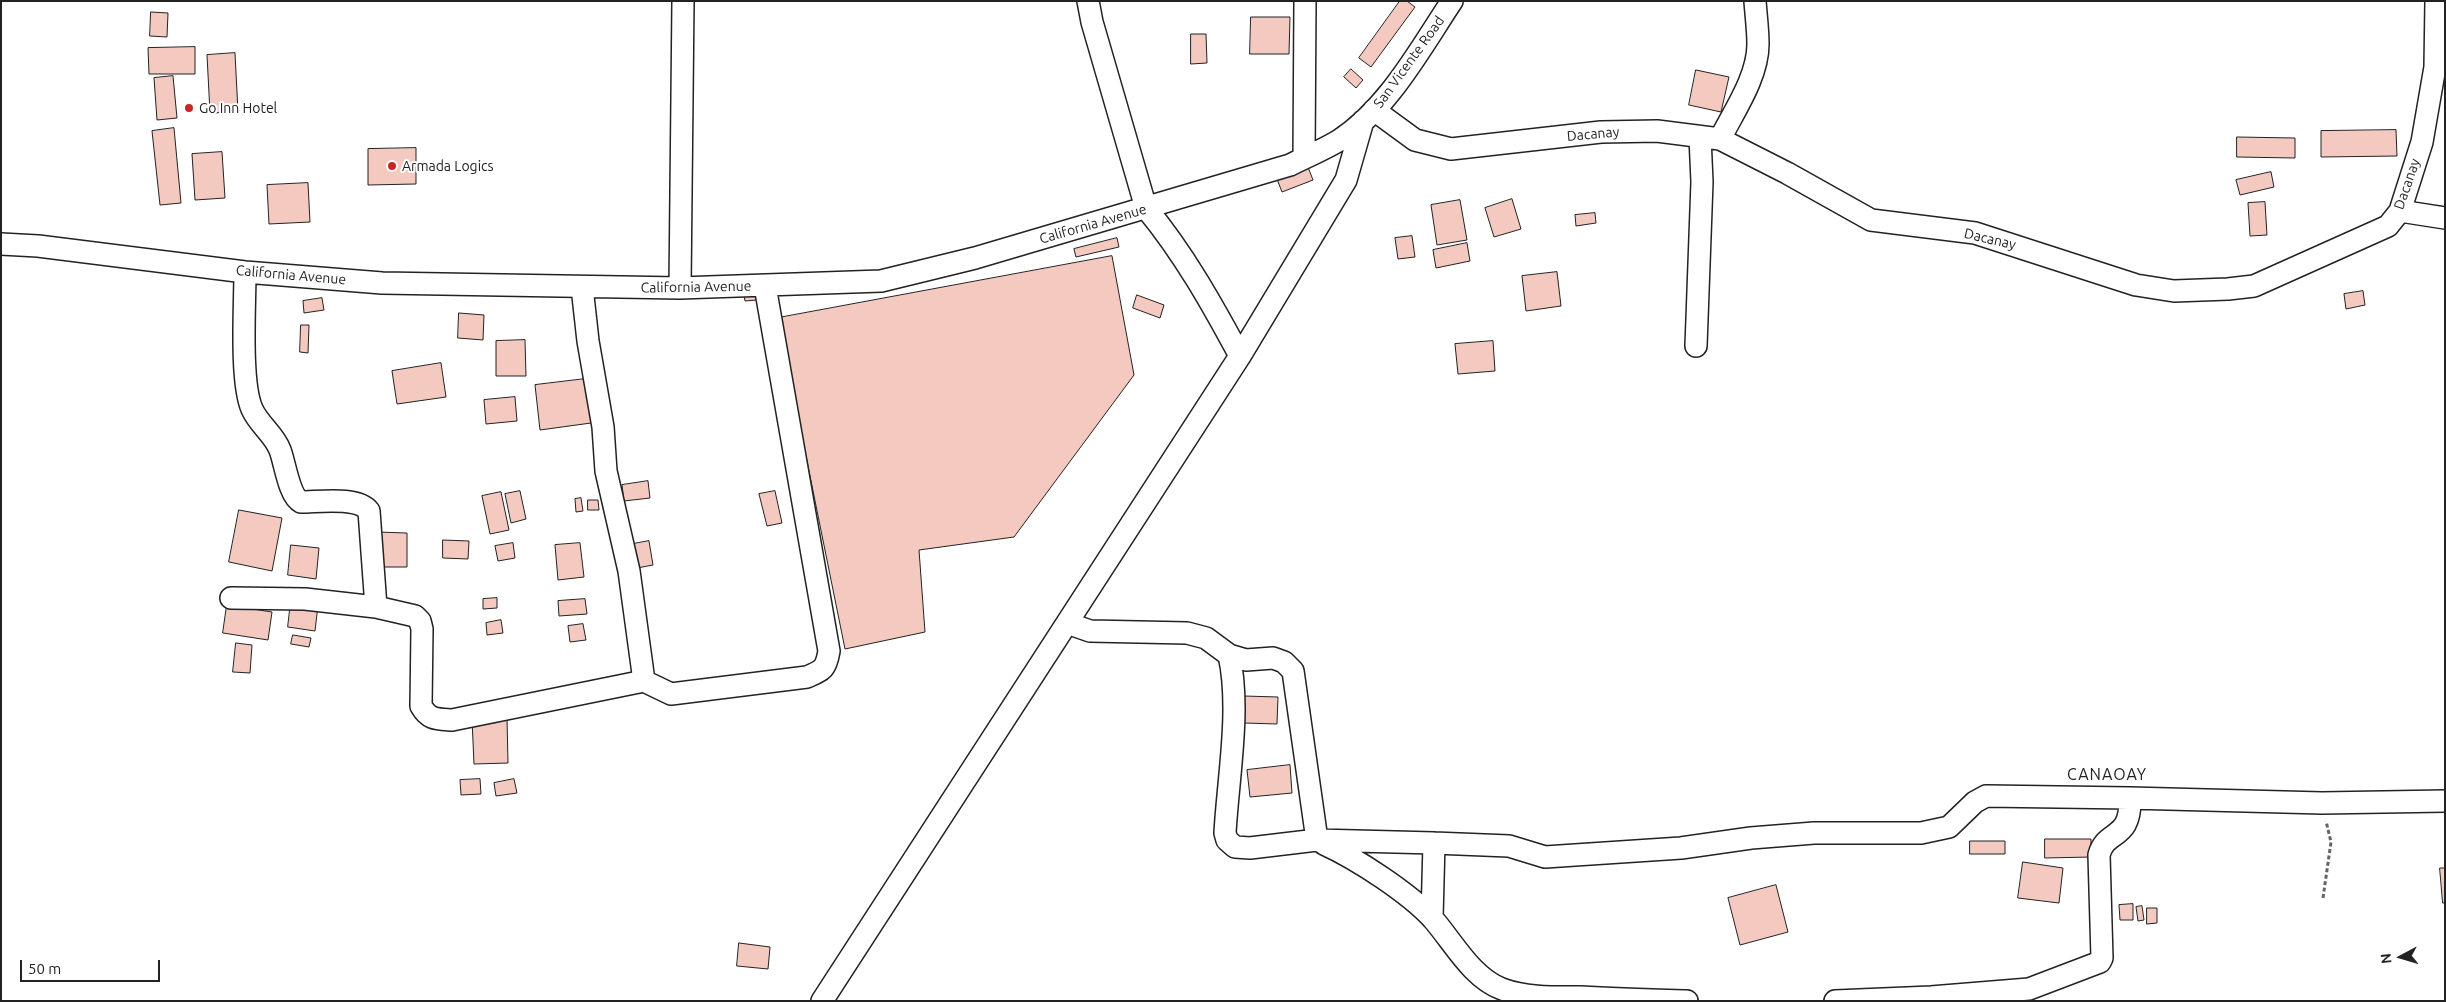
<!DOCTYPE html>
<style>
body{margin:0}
#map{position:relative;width:2446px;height:1002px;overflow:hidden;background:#fff;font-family:Ubuntu,sans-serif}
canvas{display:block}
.frame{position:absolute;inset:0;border:2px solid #222;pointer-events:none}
.north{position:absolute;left:2376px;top:932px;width:50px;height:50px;-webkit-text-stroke:4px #fff;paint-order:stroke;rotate:264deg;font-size:14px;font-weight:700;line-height:20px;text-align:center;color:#222}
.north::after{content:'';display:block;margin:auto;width:18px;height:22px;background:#222;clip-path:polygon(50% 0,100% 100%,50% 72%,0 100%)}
.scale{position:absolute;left:20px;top:960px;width:140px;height:22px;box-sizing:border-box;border:2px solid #222;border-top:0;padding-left:6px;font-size:15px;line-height:18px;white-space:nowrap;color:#222;-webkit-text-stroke:4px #fff;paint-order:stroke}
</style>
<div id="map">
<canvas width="2446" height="1002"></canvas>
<div class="frame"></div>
<div class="north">N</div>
<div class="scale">50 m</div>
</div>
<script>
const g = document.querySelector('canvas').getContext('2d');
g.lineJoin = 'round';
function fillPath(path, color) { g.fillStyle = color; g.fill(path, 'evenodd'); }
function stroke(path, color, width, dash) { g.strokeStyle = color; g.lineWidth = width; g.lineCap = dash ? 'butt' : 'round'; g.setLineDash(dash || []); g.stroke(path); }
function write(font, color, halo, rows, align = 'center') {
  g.font = font + ' Ubuntu,sans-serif'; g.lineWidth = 4; g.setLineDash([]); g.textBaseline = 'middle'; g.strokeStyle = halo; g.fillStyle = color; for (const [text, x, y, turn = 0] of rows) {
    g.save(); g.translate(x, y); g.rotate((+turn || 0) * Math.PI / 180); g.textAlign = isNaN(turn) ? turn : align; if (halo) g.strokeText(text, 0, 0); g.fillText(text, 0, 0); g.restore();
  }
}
const building = new Path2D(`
 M1400,1h7l8,6 -44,60 -12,-9z
 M151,12l17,1 -1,24 -17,-1z
 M1251,17h39l-1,37h-39z
 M1191,34h15l1,29 -16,1z
 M195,47v27h-46l-1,-26z
 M235,53l3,59 -28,1 -3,-58z
 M1351,69l12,11 -7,8 -12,-11z
 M1696,70l33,7 -8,35 -32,-7z
 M173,76l4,42 -20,2 -3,-42z
 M174,128l7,75 -21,2 -8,-74z
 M2396,130l1,26 -76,1v-26z
 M2237,137l58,1v20l-58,-1z
 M416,148v36l-48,1v-36z
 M222,152l3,46 -30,2 -3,-46z
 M1308,167l5,13 -31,12 -5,-13z
 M2271,172l3,15 -34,8 -4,-15z
 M308,183l2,39 -41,2 -2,-39z
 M1512,199l9,30 -27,8 -9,-29z
 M1460,200l7,40 -30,5 -6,-40z
 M2265,202l2,33 -17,1 -2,-33z
 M1595,213l1,10 -20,3 -1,-11z
 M1412,236l3,21 -17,2 -3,-21z
 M1117,238l2,9 -43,10 -2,-8z
 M1467,243l3,18 -34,7 -3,-18z
 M1112,256l22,119 -120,162 -95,13 6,82 -80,17 -67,-331z
 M1557,272l4,34 -35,5 -4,-35z
 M756,288l1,12 -12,1 -2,-12z
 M2363,291l2,14 -19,4 -2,-15z
 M1137,295l27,10 -4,13 -27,-10z
 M322,298l2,12 -20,3 -1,-12z
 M459,313l25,2 -1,25 -25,-2z
 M301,325h8l-1,28 -8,-1z
 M525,340l1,36h-30v-35z
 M1493,341l2,30 -37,3 -3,-30z
 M441,363l5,34 -49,7 -5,-33z
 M585,379l6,44 -51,7 -5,-45z
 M515,397l2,24 -31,3 -2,-24z
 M648,481l2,17 -26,3 -2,-16z
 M520,491l6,28 -15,4 -6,-29z
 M775,491l7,32 -15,3 -8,-32z
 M501,492l8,38 -19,4 -8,-38z
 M581,498l2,13 -7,1 -1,-13z
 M588,500h10l1,10h-11z
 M239,510l43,8 -10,53 -43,-9z
 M377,532l30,1v34h-31z
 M443,540l26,1 -1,18 -25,-1z
 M649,541l4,24 -16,3 -4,-24z
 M513,543l2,15 -17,3 -3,-15z
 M580,543l4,34 -26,3 -3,-35z
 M291,545l28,3 -3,31 -28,-4z
 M497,598v10l-14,1v-10z
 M585,599l2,15 -28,2 -1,-15z
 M291,601l27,4 -3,26 -27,-4z
 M227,605l45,7 -4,28 -45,-7z
 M501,620l2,13 -16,2 -1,-12z
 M583,624l3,16 -16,2 -2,-16z
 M293,635l18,3 -2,9 -18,-3z
 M236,643l16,2 -2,28 -17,-1z
 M1244,696l34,1 -1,27 -33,-1z
 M507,718l1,45 -34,1 -2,-45z
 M1290,765l2,28 -42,4 -3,-27z
 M480,779l1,15 -20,1 -1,-15z
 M514,779l3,14 -21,3 -2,-13z
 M2045,839h46v18l-46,1z
 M1970,841h35v13h-35z
 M2023,862l40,6 -4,35 -41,-5z
 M2440,868h5v35h-2z
 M1776,885l12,47 -48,13 -12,-47z
 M2133,904v16h-13l-1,-15z
 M2142,906l2,14 -6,1 -2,-14z
 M2147,908h10v15l-10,1z
 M739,943l31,4 -2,22 -31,-3z`);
fillPath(building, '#f3c9c0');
stroke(building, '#222', 1);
const minor = new Path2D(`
 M1088,1l4,21 54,186c38,46 66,96 94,148
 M1374,110l41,30 36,9 150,-17 56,-1 63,8 67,34 84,47 104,13 161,52 38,6 54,-2 26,-3 134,-60 12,-15 22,-69 13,-75 1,-66
 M1720,139c14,-28 38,-62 38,-95 0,-14 -2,-29 -3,-43
 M1304,158l1,-157
 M2400,211l45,7
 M1,244l37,2 207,26 137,11 298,5 201,-7 94,-23 315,-93c16,-8 33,-15 48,-24 50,-32 82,-92 114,-140
 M582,287l6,54 15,86 3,44 23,100 15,110
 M680,288l3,-287
 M1696,346l6,-164 -2,-45
 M231,598l74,1 71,8 -7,-96c-11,-15 -50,-9 -68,-9 -12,-6 -16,-39 -21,-52 -6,-16 -21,-25 -28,-41 -12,-27 -7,-104 -7,-137
 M376,607l39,9 5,5 2,8 -1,77c8,14 16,13 31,14l192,-39 27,13 136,-17c16,-7 19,-8 22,-26l-64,-365
 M1067,623l23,8 97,2 19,5 23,17 17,5 27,-2 11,4 9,9 24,169
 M1229,655c12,54 -1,123 -4,178l2,7 8,7 15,1 67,-8 117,3 75,3 36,11 136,-9 70,-10 63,-5h107l28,-6 26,-25 11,-6 144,2
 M1324,844c33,15 85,49 109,75 20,23 39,59 69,70 24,9 53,8 79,8 35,2 71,3 106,4
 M1432,918l2,-75
 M822,1001l418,-645 106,-176 17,-59
 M1835,1001l96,-4 98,-8 71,-27 2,-4 -3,-103c7,-27 32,-13 31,-57l192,5 123,-2`);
stroke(minor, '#222', 24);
stroke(new Path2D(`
 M2323,898l8,-56 -5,-21`), '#646464', 3, [4, 2.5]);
stroke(minor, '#fff', 21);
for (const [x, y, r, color] of [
 [189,108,5,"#c62828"],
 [392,166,5,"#c62828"]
]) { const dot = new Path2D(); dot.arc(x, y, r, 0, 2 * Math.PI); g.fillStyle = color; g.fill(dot); stroke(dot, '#fff', 2); }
write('14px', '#222', '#fff', [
 ["San Vicente Road",1409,62,-54],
 ["Dacanay",1593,134,-5],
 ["Dacanay",2407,184,-71],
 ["California Avenue",1093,224,-16],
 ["Dacanay",1990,239,13],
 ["California Avenue",291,275,5],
 ["California Avenue",696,287,-1]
]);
write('14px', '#222', '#fff', [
 ["Go Inn Hotel",199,108],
 ["Armada Logics",402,166]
], 'left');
g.letterSpacing = '1px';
write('16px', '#222', '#fff', [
 ["CANAOAY",2107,775]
]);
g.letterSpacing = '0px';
</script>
